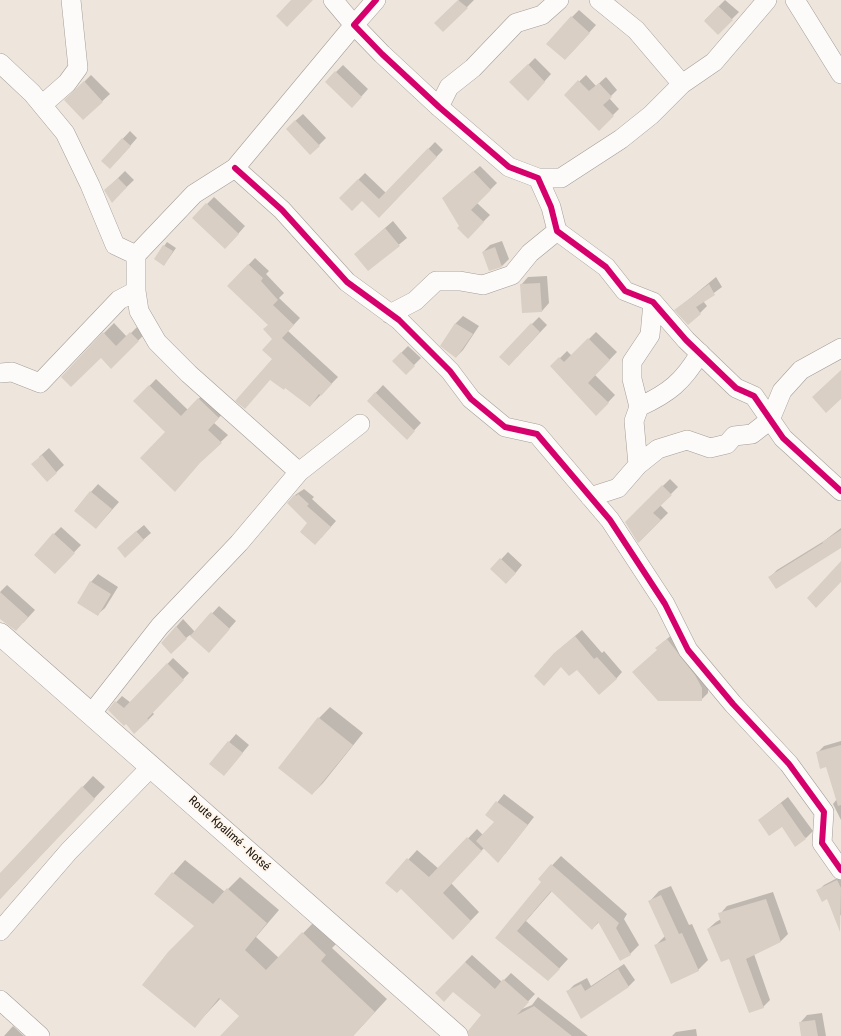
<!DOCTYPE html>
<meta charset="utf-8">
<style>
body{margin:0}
canvas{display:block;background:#eee6dd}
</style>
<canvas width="841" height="1036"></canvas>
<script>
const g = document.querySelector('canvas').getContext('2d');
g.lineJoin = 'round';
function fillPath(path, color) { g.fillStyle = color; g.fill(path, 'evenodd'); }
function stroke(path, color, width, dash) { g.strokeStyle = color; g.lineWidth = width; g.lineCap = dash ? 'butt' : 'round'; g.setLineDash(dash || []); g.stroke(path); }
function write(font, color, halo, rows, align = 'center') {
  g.font = font + ' "Roboto Condensed",sans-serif'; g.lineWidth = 3.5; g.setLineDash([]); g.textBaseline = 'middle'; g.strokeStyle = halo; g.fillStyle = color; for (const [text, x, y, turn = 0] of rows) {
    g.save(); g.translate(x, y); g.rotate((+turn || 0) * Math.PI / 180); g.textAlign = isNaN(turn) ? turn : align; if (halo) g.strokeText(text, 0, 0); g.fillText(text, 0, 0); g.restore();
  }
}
fillPath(new Path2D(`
 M459,0h15l-7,7 -24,9z
 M725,0l14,12 -21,21 -13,-13z
 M579,10l17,15 -24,27v-35z
 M535,58l16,16 -16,18 -24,-10z
 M343,65l25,24 -16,18 -26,-25z
 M91,75l19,19 -27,25 -17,-19z
 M586,75l10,11 10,-9 11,13 -8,8 10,11 -20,20 -34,-34z
 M303,114l23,24 -16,16 -16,-32z
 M130,131l7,7 -20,23h-15z
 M435,142l8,8 -57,60 -24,-10 -22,-2 25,-25 21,20z
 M480,166l17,17 -20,20 13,12 -22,22 -8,-10 -10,-35z
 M125,171l9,9 -22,21 -7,-10z
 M214,197l31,29 -13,15 -25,-37z
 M393,221l14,17 -39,32 -5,-23z
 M502,241l7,18 -7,7 -19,-14 7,-7z
 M167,242l9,6 -12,17 -9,-6z
 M255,258l14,13 -3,3 18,19 -5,5 21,20 -12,13 50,46 -28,29 -37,-47 1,-20 -5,-14 -41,-39z
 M547,276l2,27 -7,8 -21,-26 7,-8z
 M716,277l6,10 -19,14 4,5 -7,7 -24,-3z
 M463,316l16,10 -16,24 -7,7 -14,-11 14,-23z
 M539,317l8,8 -31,33 16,-34z
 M114,323l13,14 14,-14 7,8 -37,36 -7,-34z
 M596,332l21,20 -22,23 20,20 -19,20 -44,-49 15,-15 5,5z
 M408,346l13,12 -15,15 -13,-12z
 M156,379l32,31 17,-18 20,19 -11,12 14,12 -24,23 -37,-26 -32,-31z
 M383,385l38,38 -14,15 -39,-37z
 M49,448l15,17 -17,16 -8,-24z
 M670,479l8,8 -18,18 8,8 -29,29 -13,-20z
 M98,484l21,18 -23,26 -21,-18z
 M304,489l10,8 -2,2 24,22 -15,17 -26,-43z
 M144,525l7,8 -8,7 -18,1z
 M61,527l20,18 -19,20 -8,-31z
 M841,528v19l-71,30 7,-7 47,-29z
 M508,552l14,13 -9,11 -21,-7z
 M98,574l20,13 -13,21 -8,7 -19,-12 13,-21z
 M7,585l28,25 -12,13 -23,-6v-25z
 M219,606l17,15 -27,31 -19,-17 -4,3 -24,5 21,-24 12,13z
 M582,630l20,23 2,-2 18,21 -6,7 -54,-13v-19z
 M674,633l34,48v12l-7,7 -45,-52z
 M173,658l16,15 -37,39 2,2 -6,6 -39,-10 13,-14 9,7z
 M330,707l33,26 -40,50 -11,11 7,-76z
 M236,734l13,11 -25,30 -14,-11z
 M841,741v79l-8,-16 4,-5 -10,-33 -10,-13 7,-7z
 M93,776l12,11 -105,112v-24z
 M504,794l30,23 -29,37 -21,-6 -33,35 28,29 -26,27 -52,-51 -14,-5 30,-33 22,19 38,-40 6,6 13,-13 -9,-7z
 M788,797l25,34 -7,7 -24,-13 -23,-5z
 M561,856l66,58 -3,5 15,26 -9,9 -31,-32 -7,7 -40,-38 -26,30 42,38 -11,12 -60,-33 45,-56 -3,-3z
 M185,860l40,32 15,-15 39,33 -23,27 23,21 36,-37 23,21 -6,6 55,51 -34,37h-131l18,-20 -19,-18 -26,28v-100l-40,-32z
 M841,876v39l-6,2 -7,-19 -10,-7 6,-6z
 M671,886l18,39 3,-1 16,36 -10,10 -43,-24 10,-10 -15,-35 9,-10z
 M773,892l15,42 -7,7 -27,13 16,46 -7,7 -55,-78 8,-7 5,-3 -1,-5 7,-8z
 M472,955l30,27 9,-9 24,21 -15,16 12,-5 6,-8 50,39h-114l8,-21 -17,-53z
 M624,964l11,16 -6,6 -48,31 -13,-26 6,-6 13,-7 4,8z
 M822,1013l4,23h-24l-2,-13 7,-8z
 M13,1026l11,10h-20z
 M696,1029l1,7h-25l4,-4z`), '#0003');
fillPath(new Path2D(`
 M291,0h22l-26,27 -11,-11z
 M458,0l10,8 -25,24 -9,-9z
 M718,6l15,14 -15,15 -14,-14z
 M571,16l19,17 -25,27 -19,-16z
 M528,64l17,18 -17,19 -19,-19z
 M335,71l27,26 -10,11 -27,-26z
 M578,80l11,11 10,-8 13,14 -9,8 11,11 -15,15 -35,-36z
 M84,81l19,21 -20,18 -19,-20z
 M295,120l25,26 -10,9 -24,-26z
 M122,138l9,8 -21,23 -9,-8z
 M428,148l9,9 -58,61 -17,-17 -10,10 -13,-13 19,-19 21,20z
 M473,171l18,19 -20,20 13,12 -16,17 -11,-11 2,-2 -17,-28z
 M118,178l9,9 -15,16 -8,-13z
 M206,203l33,31 -14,15 -33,-31z
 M385,228l15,18 -32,25 -14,-17z
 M163,245l10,6 -9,15 -10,-7z
 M495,247l7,20 -13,4 -7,-19z
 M248,264l15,14 -2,3 17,19 -5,5 21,20 -12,13 50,46 -11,12 -2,-2 -9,13 -25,-19 -1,2 -14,-10 -25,29 -10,-8 37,-42 -10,-9 10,-11 -9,-10 5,-4 -41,-39z
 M540,283l2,29 -20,1 -2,-29z
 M709,284l6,11 -19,12 5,7 -13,11 -14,-15z
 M455,323l18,11 -17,24 -16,-12z
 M531,323l9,9 -31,34 -10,-9z
 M103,332l13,14 14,-14 9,9 -28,28 -10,-11 -30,29 -10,-10z
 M588,338l22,22 -22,23 21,20 -13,13 -46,-50 9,-9 5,5z
 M401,352l14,14 -9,9 -14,-14z
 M841,370v29l-15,14 -14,-16z
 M149,385l32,31 17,-18 21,20 -11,12 14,13 -22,20 -25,29 -35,-34 25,-26 -32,-31z
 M375,392l40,39 -8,9 -40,-39z
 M42,455l15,18 -10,9 -16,-18z
 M662,485l10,10 -19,18 8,7 -23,23 -13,-21z
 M90,491l22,18 -16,20 -22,-18z
 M298,494l11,10 -2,2 24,21 -16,18 -15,-13 7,-9 -20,-20 7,-8 2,1z
 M841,530v18l-65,41 -8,-12 55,-34 -1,-1z
 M136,531l8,9 -19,18 -8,-10z
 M53,533l22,20 -20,21 -21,-19z
 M500,558l16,15 -10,11 -16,-15z
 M841,561v21l-25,26 -9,-10z
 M90,581l21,13 -13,22 -21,-13z
 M0,592l28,25 -12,14 -16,-12z
 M211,612l19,17 -21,24 -19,-17z
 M176,626l11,13 -16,15 -10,-11z
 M575,636l19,23 3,-2 20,22 -18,16 -22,-25 -8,6 -8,-9 -17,19 -10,-10 20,-23z
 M667,639l28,36 7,13v13h-44l-26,-29 25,-22 -2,-2z
 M167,663l17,17 -37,39 2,1 -15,14 -8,-10 -2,2 -16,-16 7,-9 9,7z
 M318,717l35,28 -41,50 -34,-27z
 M228,741l15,12 -19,23 -15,-12z
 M841,745v60l-3,1 -12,-39 -6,2 -4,-17z
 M82,786l13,13 -95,100v-26z
 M496,801l32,24 -30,38 -22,-22 18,-19 -9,-7z
 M781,803l25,36 -11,8 -13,-20 -13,9 -11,-16z
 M467,837l15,14 -39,42 28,28 -18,19 -52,-51 -4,4 -12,-10 22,-25 22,19z
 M551,864l68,59 -3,5 15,27 -11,6 -22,-39 -6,8 -41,-39 -34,40 43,38 -12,12 -53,-43 46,-56 -3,-3z
 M172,872l41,32 14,-16 40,35 -22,27 21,20 36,-38 24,23 -5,6 54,51 -22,24h-133l19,-20 -20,-18 -24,30 -53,-43 26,-33 26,-26 -40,-32z
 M837,880l4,8 -1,44 -13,-33 -5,3 -6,-12z
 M661,895l18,39 3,-1 17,38 -28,13 -17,-39 12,-5 -18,-39z
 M766,899l15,43 -35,17 18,49 -15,5 -20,-54 -8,3 -14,-33 14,-6 -3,-10z
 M465,962l30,27 8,-10 26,23 -12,13 17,-9 38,30h-103l-1,-5 13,-16 -28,-23 -9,10 -9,-9z
 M618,969l11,18 -48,32 -15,-28 15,-7 4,7z
 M815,1020l3,16h-17l-2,-14z`), '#dacfc4');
const minor = new Path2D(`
 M376,0l-22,25 28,29 57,53 70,60 29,11 13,29 6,24 49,36 19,24 28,11 33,38 50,48 18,8 29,42 58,53
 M599,0l37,30 46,54
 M795,0l46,74
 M0,63l32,30 33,40 25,52 25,60 21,10
 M42,105l25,-22 11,-15 -7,-68
 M439,107l10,-20 24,-19 43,-45 26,-8 17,-15
 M235,168l47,42 65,72 52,38 51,51 21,28 34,28 32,7 73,86 55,84 23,46 45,54 56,60 35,48 -2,31 19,27
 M538,178h23l60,-39 30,-24 31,-31 32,-22 53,-62
 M136,291l3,20 18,31 32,32 110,98
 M390,314l25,-13 21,-20h24l23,4 29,-10 18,-22 27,-22
 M0,373l12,-1 28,11 79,-83 17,-9v-36l58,-61 41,-26 119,-143 -21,-25
 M639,407c30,-14 44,-25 61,-54
 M638,465l20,-16 29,-9 23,8 17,-4 7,-8 18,-2 18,-14 12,-29 19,-21 40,-22
 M590,497l28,-9 20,-23 -4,-44 5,-14 -7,-28v-17l18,-27 3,-33
 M91,714l69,-88 79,-83 60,-71 61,-48
 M0,931l69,-80 83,-85
 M0,1000l40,36`);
const secondary = new Path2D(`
 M0,634l457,402`);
stroke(minor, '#a39d97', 20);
stroke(secondary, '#a39d97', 23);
stroke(minor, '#fcfbfa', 19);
stroke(secondary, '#fcfbfa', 22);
stroke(new Path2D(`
 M376,0l-22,25 28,29 57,53 70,60 29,11 13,29 6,24 49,36 19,24 28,11 33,38 50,48 18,8 29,42 58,53
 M235,168l47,42 65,72 52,38 51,51 21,28 34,28 32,7 73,86 55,84 23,46 45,54 56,60 35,48 -2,31 19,27`), '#d6006c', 6);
write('12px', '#15100b', '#fff4e8', [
 ["Route Kpalimé - Notsé",229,834,42]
]);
</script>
